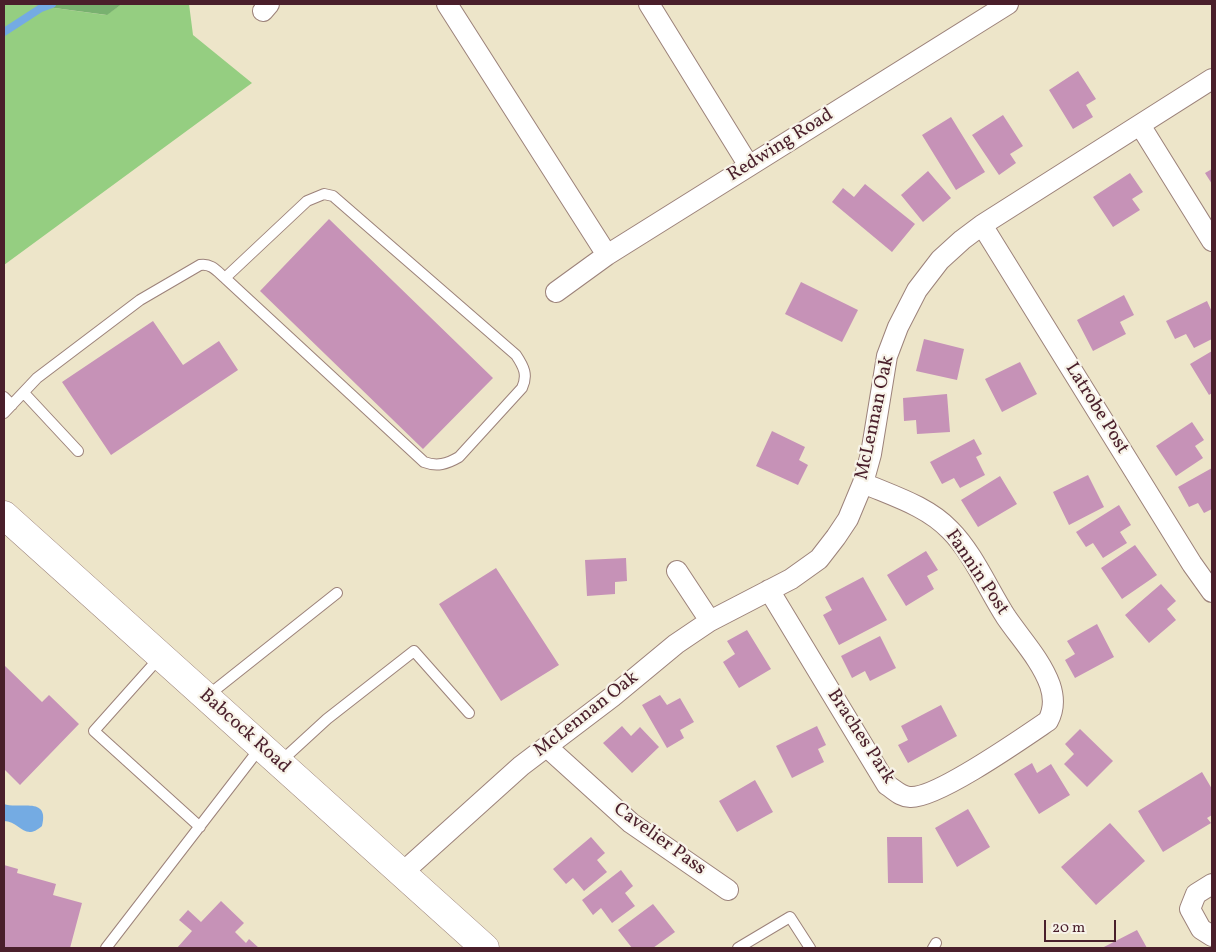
<!DOCTYPE html>
<style>
body{margin:0}
#map{position:relative;width:1216px;height:952px;overflow:hidden;background:#ede5c9;font-family:Vollkorn,serif}
canvas{display:block}
.frame{position:absolute;inset:0;border:5px solid #4a1f2b;pointer-events:none}
.scale{position:absolute;left:1044px;top:920px;width:72px;height:22px;box-sizing:border-box;border:2px solid #4a1f2b;border-top:0;padding-left:6px;font-size:15px;line-height:18px;white-space:nowrap;color:#4a1f2b;-webkit-text-stroke:4px #f7f3e8;paint-order:stroke}
</style>
<div id="map">
<canvas width="1216" height="952"></canvas>
<div class="frame"></div>
<div class="scale">20 m</div>
</div>
<script>
const g = document.querySelector('canvas').getContext('2d');
g.lineJoin = 'round';
function fillPath(path, color) { g.fillStyle = color; g.fill(path, 'evenodd'); }
function stroke(path, color, width, dash) { g.strokeStyle = color; g.lineWidth = width; g.lineCap = dash ? 'butt' : 'round'; g.setLineDash(dash || []); g.stroke(path); }
function write(font, color, halo, rows, align = 'center') {
  g.font = font + ' Vollkorn,serif'; g.lineWidth = 4.5; g.setLineDash([]); g.textBaseline = 'middle'; g.strokeStyle = halo; g.fillStyle = color; for (const [text, x, y, turn = 0] of rows) {
    g.save(); g.translate(x, y); g.rotate((+turn || 0) * Math.PI / 180); g.textAlign = isNaN(turn) ? turn : align; if (halo) g.strokeText(text, 0, 0); g.fillText(text, 0, 0); g.restore();
  }
}
fillPath(new Path2D(`
 M4,4h21l81,11 16,-11h67l4,31 59,48 -248,182z`), '#95ce81');
fillPath(new Path2D(`
 M25,4h97l-15,11z`), '#78b16f');
fillPath(new Path2D(`
 M4,804c14,6 46,-9 38,22 -18,16 -22,-5 -38,-5z`), '#74abe3');
stroke(new Path2D(`
 M4,32l37,-24 11,-4`), '#74abe3', 8);
fillPath(new Path2D(`
 M1078,71l18,28 -10,6 7,12 -20,12 -24,-39z
 M1003,115l20,31 -13,8 6,9 -17,12 -27,-40z
 M951,117l34,55 -29,18 -34,-55z
 M1212,169v15l-7,-11z
 M928,171l23,27 -28,24 -22,-27z
 M1130,173l13,19 -11,7 8,11 -27,17 -20,-30z
 M865,184l50,40 -23,28 -60,-50 11,-14 11,9z
 M329,219l164,159 -70,71 -163,-158z
 M801,282l57,28 -16,32 -57,-28z
 M1124,295l10,20 -14,7 6,12 -33,17 -16,-31z
 M1207,301l5,11v27l-18,9 -8,-14 -11,5 -9,-18z
 M153,321l30,44 36,-24 19,29 -127,85 -49,-73z
 M924,339l40,10 -7,31 -41,-9z
 M1212,351v42l-3,2 -19,-31z
 M1020,362l17,32 -35,18 -17,-33z
 M947,394l3,38 -33,2 -1,-14 -12,1 -1,-23z
 M1192,422l12,18 -9,6 8,12 -27,18 -20,-30z
 M772,431l33,16 -6,13 9,5 -10,20 -42,-19z
 M974,439l8,15 -6,3 9,18 -25,13 -6,-10 -12,6 -12,-22z
 M1212,468v41l-8,4 -6,-10 -9,4 -11,-20z
 M1088,475l16,32 -35,18 -16,-33z
 M1000,476l17,28 -39,23 -17,-27z
 M1119,505l12,20 -11,7 7,11 -24,15 -10,-15 -7,4 -10,-15z
 M1135,545l22,30 -35,24 -21,-31z
 M926,551l12,19 -11,6 7,13 -28,17 -19,-31z
 M626,558l1,23 -12,1v12l-28,2 -2,-36z
 M496,568l63,97 -58,36 -62,-97z
 M863,577l24,43 -48,25 -16,-30 9,-5 -7,-13z
 M1161,584l15,17 -9,8 9,11 -27,23 -24,-28z
 M1097,624l17,33 -39,21 -10,-18 10,-6 -8,-13z
 M747,630l24,39 -32,19 -16,-26 12,-8 -8,-13z
 M880,636l16,32 -26,13 -5,-10 -13,7 -11,-22z
 M4,665l38,37 7,-7 30,29 -59,61 -16,-16z
 M660,695l7,10 13,-7 14,24 -14,8 4,8 -17,10 -25,-43z
 M941,705l16,31 -49,27 -10,-18 10,-5 -7,-14z
 M622,726l9,10 9,-9 19,20 -27,26 -29,-30z
 M817,726l9,19 -8,4 6,13 -32,16 -16,-32z
 M1080,729l33,32 -26,26 -23,-23 10,-10 -9,-10z
 M1032,763l5,10 14,-9 19,31 -31,19 -25,-40z
 M1202,772l10,17v26l-5,3 4,5 -48,29 -25,-41z
 M755,780l18,32 -36,20 -18,-31z
 M968,809l22,38 -33,20 -22,-39z
 M1110,823l35,38 -49,44 -35,-38z
 M591,837l14,16 -8,7 10,12 -23,19 -11,-13 -7,6 -13,-15z
 M887,837h35l1,46h-35z
 M4,865l14,4 -1,4 39,11 -3,11 29,8 -12,45h-66z
 M621,870l12,16 -8,7 10,13 -23,17 -11,-15 -8,7 -11,-15z
 M221,901l23,22 -9,9 11,11 3,-4 10,9h-82l15,-17 -13,-11 9,-10 13,12z
 M653,904l22,28 -22,16h-21l-14,-18z
 M1137,930l10,18h-45z`), '#c692b7');
const lane = new Path2D(`
 M24,393l54,58
 M4,397l8,8
 M4,413l33,-35 103,-78 60,-35c11,-2 17,6 25,13l199,184c13,5 23,2 35,-5l63,-69c6,-13 2,-21 -6,-33l-183,-159 -9,-2 -17,7 -82,77
 M160,657l-66,74 106,96
 M206,697l131,-104
 M279,763l48,-44 87,-68 55,62
 M106,948l154,-200
 M738,948l52,-31 20,31
 M933,948l3,-5`);
const street = new Path2D(`
 M447,4l160,251
 M649,4l100,162
 M263,11l6,-7
 M1140,125l72,116
 M982,225l210,339 20,28
 M556,292l51,-37 401,-251
 M677,571l33,50
 M769,590l118,195c8,5 14,12 23,12 26,2 113,-59 138,-76 6,-11 6,-24 2,-36 -9,-25 -29,-46 -44,-68 -18,-28 -33,-64 -56,-87 -23,-24 -57,-34 -87,-47
 M547,747l84,76 97,67
 M401,874l120,-108 91,-69 64,-53 34,-23 81,-42 28,-20 17,-22 12,-18 15,-36 8,-29 16,-98 11,-29 19,-37 23,-30 22,-20 20,-15 230,-146
 M1212,884l-16,10 -6,15 11,20 11,7`);
const primary = new Path2D(`
 M4,515l481,433`);
stroke(lane, '#9c827a', 12);
stroke(street, '#9c827a', 22);
stroke(primary, '#9c827a', 29);
stroke(lane, '#fff', 10);
stroke(street, '#fff', 20);
stroke(primary, '#fff', 28);
write('19px', '#4a1f2b', '#f7f3e8', [
 ["Redwing Road",781,146,-32],
 ["Latrobe Post",1096,409,58],
 ["McLennan Oak",876,418,-78],
 ["Fannin Post",976,573,56],
 ["McLennan Oak",587,715,-38],
 ["Babcock Road",244,732,42],
 ["Braches Park",860,737,57],
 ["Cavelier Pass",659,840,36]
]);
</script>
